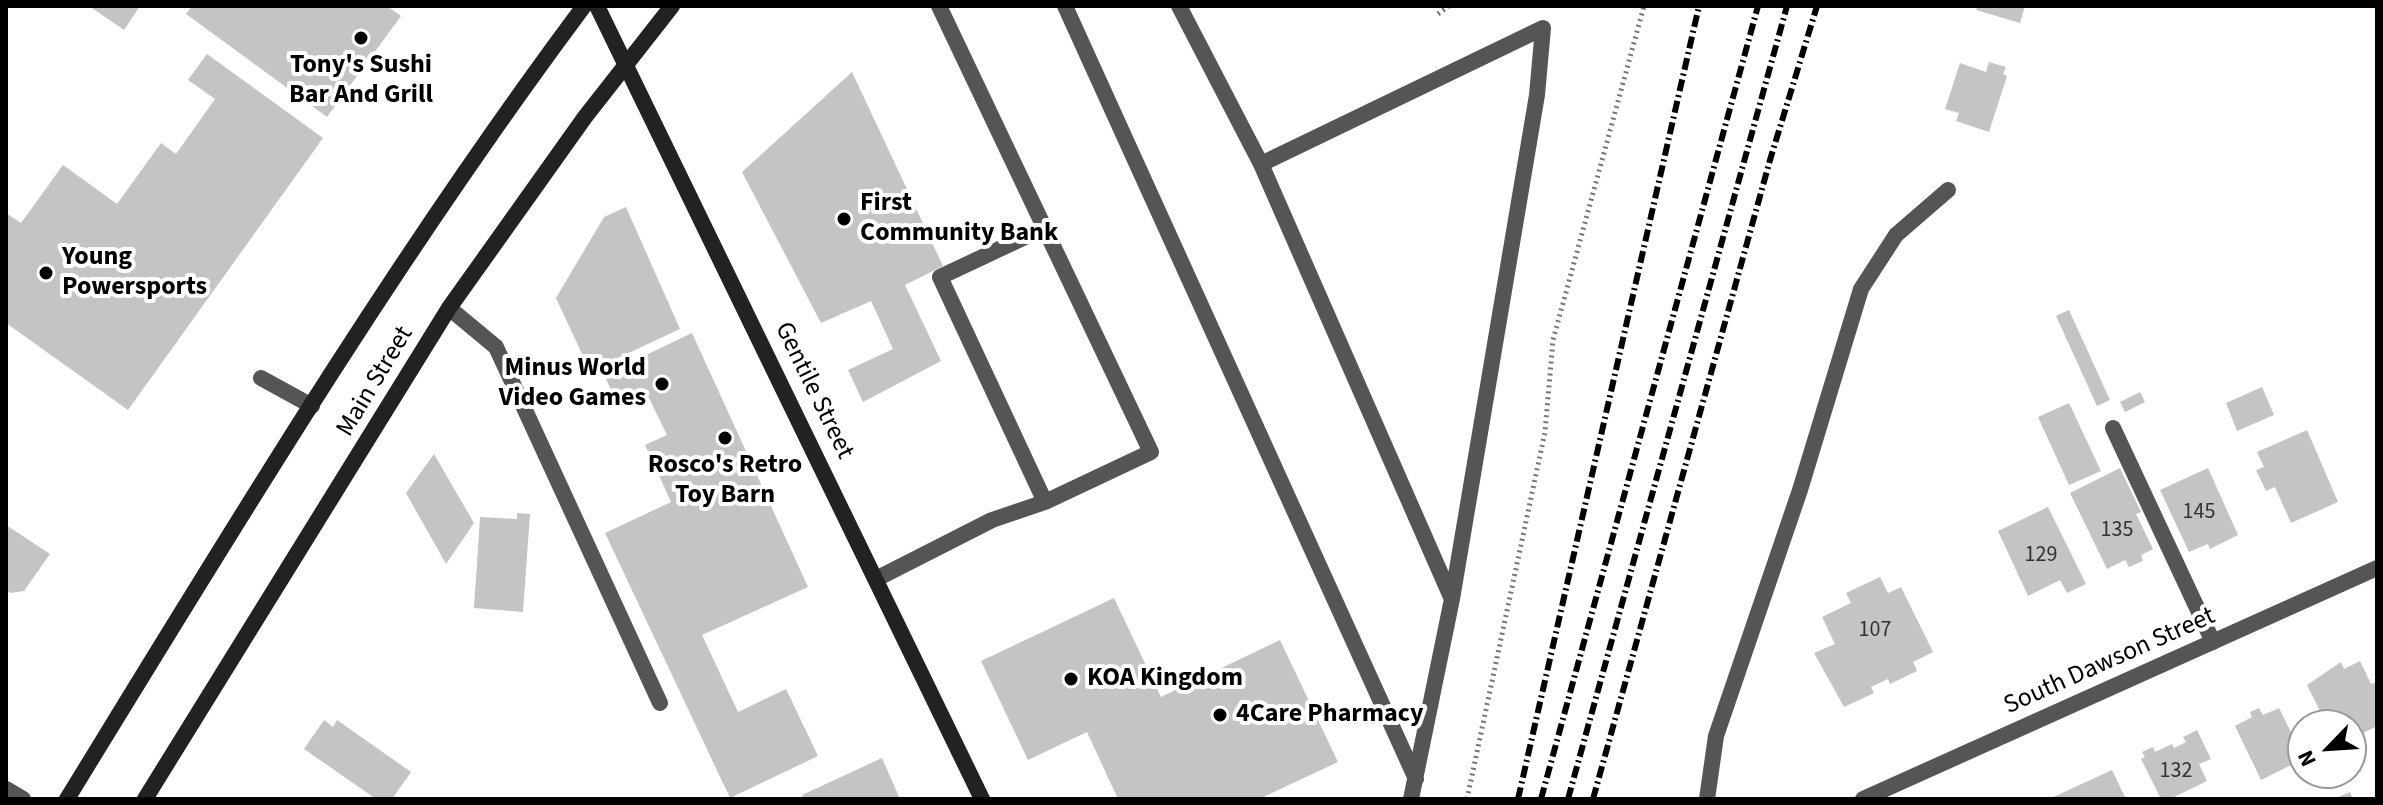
<!DOCTYPE html>
<style>
body{margin:0}
#map{position:relative;width:2383px;height:805px;overflow:hidden;background:#fff;font-family:"Source Sans 3",sans-serif}
canvas{display:block}
.frame{position:absolute;inset:0;border:8px solid #000;pointer-events:none}
.north{position:absolute;left:2287px;top:709px;width:80px;height:80px;box-sizing:border-box;background:#fff;border:2px solid #999;border-radius:50%;rotate:245deg;font-size:22px;font-weight:700;line-height:32px;text-align:center;color:#000}
.north::after{content:'';display:block;margin:auto;width:28px;height:36px;background:#000;clip-path:polygon(50% 0,100% 100%,50% 72%,0 100%)}
</style>
<div id="map">
<canvas width="2383" height="805"></canvas>
<div class="frame"></div>
<div class="north">N</div>
</div>
<script>
const g = document.querySelector('canvas').getContext('2d');
g.lineJoin = 'round';
function fillPath(path, color) { g.fillStyle = color; g.fill(path, 'evenodd'); }
function stroke(path, color, width, dash) { g.strokeStyle = color; g.lineWidth = width; g.lineCap = dash ? 'butt' : 'round'; g.setLineDash(dash || []); g.stroke(path); }
function write(font, color, halo, rows, align = 'center') {
  g.font = font + ' "Source Sans 3",sans-serif'; g.lineWidth = 8; g.setLineDash([]); g.textBaseline = 'middle'; g.strokeStyle = halo; g.fillStyle = color; for (const [text, x, y, turn = 0] of rows) {
    g.save(); g.translate(x, y); g.rotate((+turn || 0) * Math.PI / 180); g.textAlign = isNaN(turn) ? turn : align; if (halo) g.strokeText(text, 0, 0); g.fillText(text, 0, 0); g.restore();
  }
}
fillPath(new Path2D(`
 M89,6h51l-16,24z
 M192,6h195l14,10 -74,101 -141,-103z
 M1978,6h47l-5,17 -44,-13z
 M207,54l116,84 -195,272 -122,-87v-110l15,10 42,-58 54,39 44,-61 15,11 39,-55 -27,-19z
 M1989,62l17,5 -3,7 4,2 -18,56 -33,-11 3,-8 -14,-4 15,-46 26,9z
 M852,72l91,194 -38,19 36,76 -78,41 -15,-32 45,-21 -22,-48 -50,22 -79,-151z
 M626,207l54,122 -90,42 -34,-73 48,-81z
 M2069,310l41,90 -13,6 -41,-90z
 M692,333l116,254 -106,48 36,77 48,-23 32,67 -88,42 -125,-265 66,-31 -26,-57 22,-10 -20,-41 -28,13 -15,-32z
 M2262,387l12,28 -37,16 -11,-28z
 M2140,392l5,10 -20,10 -5,-10z
 M2069,403l32,68 -32,14 -31,-68z
 M2307,430l31,72 -47,21 -16,-36 -9,4 -10,-21 8,-3 -7,-15z
 M434,454l40,69 -28,41 -40,-71z
 M2120,468l21,44 -5,2 17,35 -12,6 2,6 -14,6 -4,-7 -18,9 -37,-76z
 M2208,468l30,67 -28,14 -2,-5 -19,8 -29,-62z
 M2048,507l38,77 -19,9 -7,-13 -32,16 -30,-65z
 M517,513l13,1 -7,98 -49,-4 6,-91 37,2z
 M6,525l44,29 -26,37 -13,2 -5,-3z
 M1880,577l8,16 13,-6 32,65 -20,10 4,9 -27,13 -2,-5 -17,8 3,6 -30,14 -30,-54 21,-9 -13,-27 29,-14 -5,-10z
 M1114,598l47,99 119,-57 58,122 -79,37h-141l-31,-67 -59,28 -47,-99z
 M2360,661l11,23 6,-2v44l-26,13v-14h-24l-20,-40 34,-23 3,7z
 M2259,708l4,7 16,-7 24,48v3l-42,21 -26,-54 17,-9 -2,-5z
 M324,720l9,7 4,-7 74,52 -19,27h-16l-72,-50z
 M2197,730l14,29 -12,5 8,17 -37,18h-9l-20,-40 4,-2 -3,-5 11,-5 2,5 17,-8 2,4 12,-6 -3,-5z
 M882,758l18,41h-96l-2,-4z
 M2112,770l14,29h-77z
 M2350,792l3,7h-19z`), '#c4c4c4');
stroke(new Path2D(`
 M1438,14l11,-8
 M1467,799l78,-367 8,-92 91,-334`), '#777', 5, [2, 4]);
stroke(new Path2D(`
 M1065,6l351,773
 M1179,6l82,158 190,433
 M1261,164l282,-136 -6,67 -85,504 -41,200
 M1042,229l-102,48 105,225
 M449,308l47,39 164,356
 M261,378l51,28
 M2113,428l100,214
 M878,578l114,-58 53,-18 106,-50 -212,-446
 M6,789l17,10
 M1707,799l9,-63 84,-246 61,-201 35,-54 52,-45`), '#555', 16);
stroke(new Path2D(`
 M1863,799l514,-231`), '#555', 16);
stroke(new Path2D(`
 M597,6l385,793
 M67,799c165,-269 328,-540 517,-793
 M145,799l304,-491 136,-191 87,-111`), '#222', 16);
stroke(new Path2D(`
 M1518,799l181,-793
 M1541,799l217,-793
 M1568,799l219,-793
 M1593,799l177,-639 47,-154`), '#000', 6, [12, 4, 2, 4]);
for (const [x, y, r, color] of [
 [361,38,8,"#000"],
 [844,219,8,"#000"],
 [46,273,8,"#000"],
 [662,384,8,"#000"],
 [725,438,8,"#000"],
 [1071,679,8,"#000"],
 [1220,715,8,"#000"]
]) { const dot = new Path2D(); dot.arc(x, y, r, 0, 2 * Math.PI); g.fillStyle = color; g.fill(dot); stroke(dot, '#fff', 3); }
write('22px', '#313131', null, [
 ["145",2199,513],
 ["135",2117,531],
 ["129",2041,556],
 ["107",1875,631],
 ["132",2176,772]
]);
write('bold 26px', '#000', '#fff', [
 ["Tony's Sushi",361,66,"center"],
 ["Bar And Grill",361,96,"center"],
 ["First",860,204],
 ["Community Bank",860,234],
 ["Young",62,258],
 ["Powersports",62,288],
 ["Minus World",646,369,"right"],
 ["Video Games",646,399,"right"],
 ["Rosco's Retro",725,466,"center"],
 ["Toy Barn",725,496,"center"],
 ["KOA Kingdom",1087,679],
 ["4Care Pharmacy",1236,715]
], 'left');
write('26px', '#000', '#fff', [
 ["Main Street",376,382,-59],
 ["Gentile Street",813,391,64],
 ["South Dawson Street",2110,662,-24]
]);
</script>
